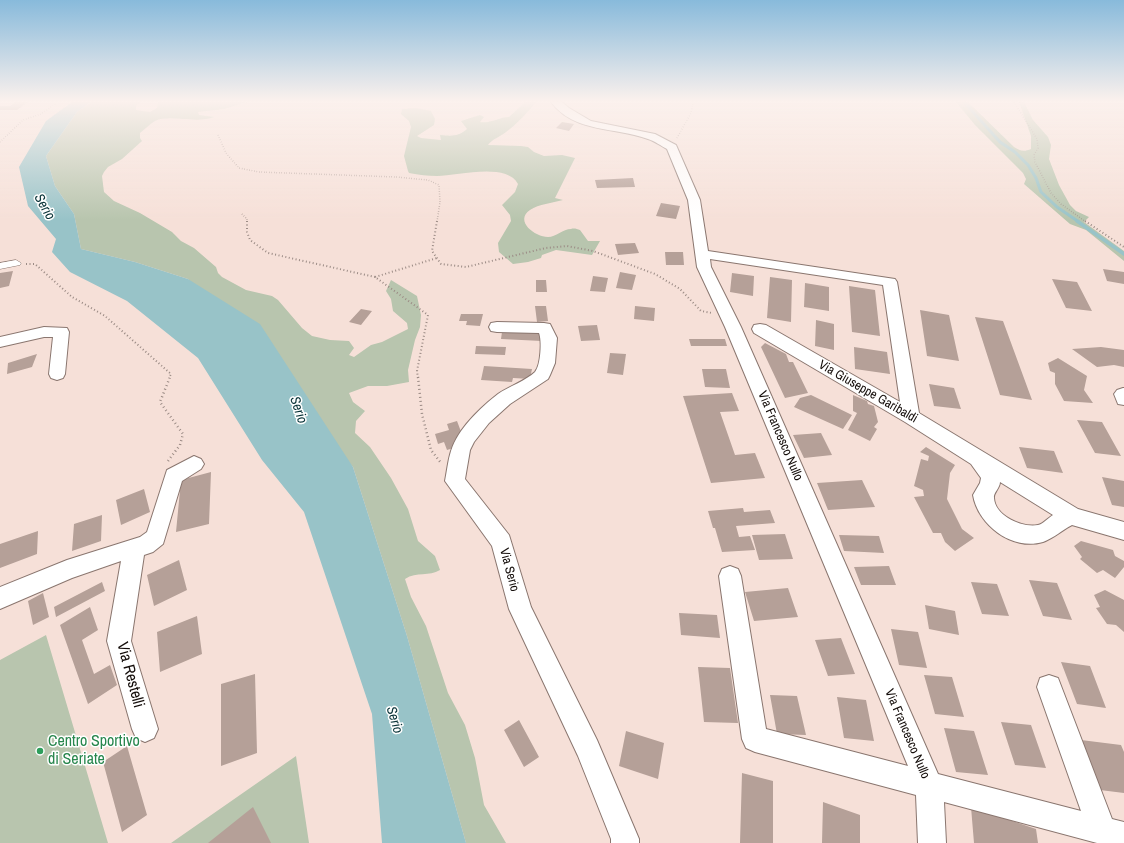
<!DOCTYPE html>
<style>
body{margin:0}
canvas{display:block;background:#f6e0d8}
</style>
<canvas width="1124" height="843"></canvas>
<script>
const g = document.querySelector('canvas').getContext('2d');
g.lineJoin = 'round';
function fillPath(path, color) { g.fillStyle = color; g.fill(path, 'evenodd'); }
function stroke(path, color, width, dash) { g.strokeStyle = color; g.lineWidth = width; g.lineCap = dash ? 'butt' : 'round'; g.setLineDash(dash || []); g.stroke(path); }
function write(font, color, halo, rows, align = 'center') {
  g.font = font + ' "Archivo Narrow",sans-serif'; g.lineWidth = 3; g.setLineDash([]); g.textBaseline = 'middle'; g.strokeStyle = halo; g.fillStyle = color; for (const [text, x, y, turn = 0] of rows) {
    g.save(); g.translate(x, y); g.rotate((+turn || 0) * Math.PI / 180); g.textAlign = isNaN(turn) ? turn : align; if (halo) g.strokeText(text, 0, 0); g.fillText(text, 0, 0); g.restore();
  }
}
fillPath(new Path2D(`
 M91,102h49l-4,4v4l14,2 7,-4 1,-6h89l-23,7 -26,3 1,3 15,2c-18,7 -44,-3 -59,4 -5,3 -10,8 -15,12v5l2,3 -20,18 -14,8 -4,5 -2,4 2,16 10,9 26,12 32,19 9,9 13,7 22,19 2,6 4,4 24,13 26,6 6,4 24,28 10,8 18,4 19,1 5,7 -5,7 5,2 17,-12 11,-3 26,-13 -1,-6 -14,-12 -2,-12 -5,-8 5,-11 26,16 4,19 -1,12 -5,13 -7,30 1,12 -22,4h-19l-19,7 4,9 12,9 -9,10 -1,12 15,14 21,31 17,31 10,32 17,15 5,14c-11,7 -23,1 -35,9l6,18 15,29 22,67 17,32 10,33 9,47 22,38h-40l-59,-207 -54,-169 -165,-188 -53,-17 -54,-13 -7,-35 -19,-28 -9,-30 31,-44z
 M525,102h11c-7,9 -20,23 -30,30 -6,5 -14,7 -18,13l33,1 7,1 6,5 10,4 18,-1 13,3 -20,40 8,2c-11,3 -24,4 -33,10 -16,11 5,27 18,27 8,0 15,-8 23,-8 3,-1 6,0 9,1l8,11h12l-8,14 -36,-5 -14,5 -1,3 -13,4 -15,2 -14,-12 -1,-9 13,-22 -1,-6 -8,-10 13,-13 3,-8c-12,-22 -61,-8 -81,-8 -9,0 -18,-1 -28,-3l-1,-2 -4,-15 7,-29 -2,-6 -8,-7 1,-5 14,-1 15,3 4,8 -1,6 -17,11 4,2 20,2 -1,-5c11,1 18,2 27,-6l-6,-8 19,-6 4,2 -4,5c9,2 20,-5 29,-5z
 M956,102h12l46,45c6,4 10,5 17,2v-13l-12,-34h5l9,18 15,17 3,8 -2,14 10,26 11,20 6,6 13,6 -5,5 40,29v10l-38,-31 -16,-6 -46,-40 2,-5 -3,-6 -48,-48z
 M46,635l62,208h-108v-183z
 M296,756l13,87h-138z`), '#b8c5ae');
fillPath(new Path2D(`
 M72,102h19l-14,10 -31,44 9,30 19,28 7,35 54,13 53,17 72,45 93,143 54,169 59,207h-84l-10,-129 -68,-202 -42,-52 -64,-102 -71,-57 -57,-29 -18,-20 4,-13 -28,-33 -9,-39 27,-46z`), '#98c3c8');
stroke(new Path2D(`
 M964,102l36,40 15,10 13,13 8,13 5,14 16,15 22,15`), '#98c3c8', 3);
stroke(new Path2D(`
 M1077,221l47,33`), '#98c3c8', 3.5);
fillPath(new Path2D(`
 M15,102h13l-11,8h-17v-4h10z
 M562,122l12,2 -5,7 -13,-3z
 M633,178l2,9 -38,1 -2,-8z
 M661,203l19,3 -4,13 -20,-3z
 M635,243l4,10 -21,2 -3,-11z
 M665,252h18l1,13h-18z
 M1103,269l21,3v12l-17,-3z
 M13,271l-4,15 -9,2v-15z
 M620,272l16,3 -4,15 -16,-2z
 M732,273l22,3 -1,20 -23,-4z
 M593,276l15,2 -3,14 -15,-1z
 M770,277l22,3 -1,42 -24,-4z
 M1052,279l25,3 15,29 -26,-3z
 M536,280h10l1,12h-11z
 M805,283l24,4v24l-25,-4z
 M849,286l26,4 5,46 -28,-4z
 M535,306h11l2,15 -11,1z
 M635,306l20,2 -1,13 -20,-2z
 M361,309l11,2 -11,14 -12,-3z
 M920,310l29,5 10,46 -32,-5z
 M461,314h22l-3,12 -14,-1 1,-4h-8z
 M975,317l28,4 29,79 -32,-5z
 M816,320l18,4v26l-19,-4z
 M597,325l3,15 -19,1 -3,-15z
 M502,332l41,1 -1,8 -41,-2z
 M689,339h36l2,7h-36z
 M765,343l21,11 3,8h4l15,31 -23,5 -24,-51z
 M476,346l30,1 -1,8 -30,-1z
 M854,347l33,5 3,22 -35,-5z
 M1101,347l23,3v17l-10,-2 -17,2 -25,-18z
 M610,353l16,1 -3,21 -16,-2z
 M37,354l-5,13 -25,7 1,-11z
 M1058,358l29,18 -3,14 9,13 -29,-2 -9,-17v-11l-5,-2 -2,-8z
 M484,366l48,3 -2,10 -17,-1 -1,4 -31,-2z
 M702,369h24l4,19 -25,-1z
 M929,384l25,4 7,21 -27,-3z
 M732,393l7,18 -19,1 15,43 20,-2 10,25 -54,5 -28,-87z
 M811,395l41,20 -9,14 -49,-22 6,-9z
 M853,395l14,6 1,3 6,2 4,16 -4,5 3,2 -7,12 -22,-11 9,-17 -4,-2z
 M1077,420l25,2 19,34 -26,-3z
 M457,421l6,16 -3,9 -13,4 -3,-8 -6,2 -3,-10 14,-4 -2,-6z
 M821,433l11,22 -28,3 -11,-23z
 M926,447l29,18 -5,8 -3,26 15,30 12,9 -19,13 -10,-9 -4,-9h-8l-19,-36 10,-1 -1,-6 -9,-4 7,-27 7,2 1,-5 -9,-4z
 M1019,447l35,4 9,22 -36,-5z
 M211,472l-2,52 -33,8 5,-52z
 M1102,477l22,4v26l-12,-2z
 M862,480l13,27 -47,3 -11,-27z
 M144,489l6,23 -29,13 -5,-25z
 M743,508l1,4 26,-2 5,13 -39,3 3,11 11,-1 5,14 -33,2 -7,-24h-2l-5,-17z
 M102,515l-1,26 -29,10 2,-27z
 M38,531l-1,23 -37,14v-24z
 M785,534l8,25 -34,1 -7,-25z
 M839,535l40,1 5,17 -40,-2z
 M1081,541l32,9 2,6 9,5v6l-9,11 -12,-8 -6,3 -17,-14 2,-2 -8,-11z
 M179,560l8,30 -33,16 -7,-31z
 M889,566l7,19h-35l-7,-18z
 M1029,580l28,3 15,37 -29,-4z
 M102,582l3,9 -49,26 -2,-10z
 M971,582l26,2 12,32 -27,-2z
 M788,588l10,29 -44,4 -9,-29z
 M1105,590l19,10v32l-8,-7 -9,-1 -11,-16 4,-1 -6,-12z
 M43,593l6,24 -16,8 -5,-24z
 M925,605l30,6 4,24 -30,-6z
 M90,607l8,23 -16,10 12,34 16,-9 7,20 -29,19 -28,-79z
 M679,613l38,2 3,23 -39,-3z
 M197,616l5,38 -42,18 -3,-40z
 M891,629l27,3 9,36 -28,-3z
 M841,638l14,36 -27,2 -13,-36z
 M1061,662l29,4 16,42 -29,-4z
 M698,667l32,1 8,55 -34,-1z
 M255,674l2,79 -36,13v-82z
 M924,675l28,2 12,40 -29,-3z
 M770,695l27,1 9,39 -29,-1z
 M837,697l29,3 8,41 -30,-3z
 M519,720l20,37 -15,10 -20,-37z
 M1001,722l30,3 15,43 -31,-3z
 M944,728l30,3 14,44 -32,-3z
 M626,731l38,12 -6,36 -39,-13z
 M1081,740l40,5 3,7v41l-24,-3z
 M127,746l20,69 -25,17 -19,-70z
 M742,773l31,8v62h-33z
 M823,802l37,13v28h-38z
 M253,807l18,36h-63z
 M971,807l65,22 2,14h-64z`), '#b5a098');
const pedestrian = new Path2D(`
 M16,260l5,3 -1,2 -20,4v-6z`);
const minor = new Path2D(`
 M551,102h11l7,6 22,13 64,13 21,11 24,55 8,51 187,28 2,3 22,131 159,96 46,13v18l-52,-15c-10,5 -18,13 -29,17 -31,9 -65,-17 -70,-47l7,-12 1,-5 -10,-14 -66,-42 -151,-89 -2,-4 2,-4 6,-1 6,1 134,77 -17,-117 -173,-26 1,8 30,60 197,447 143,37 -44,-124 3,-9 9,-3 9,3 54,141 12,3v21h-27l-153,-41 2,41h-28l-2,-48 -161,-43 -9,-4 -4,-9 -23,-163 3,-7 8,-3 8,3 3,7 25,153 142,37 -183,-439 -28,-60 -9,-67 -21,-51c-6,-3 -12,-8 -19,-10 -32,-12 -74,-6 -97,-37zM1000,482l53,33c-5,3 -10,9 -15,10 -16,3 -43,-9 -44,-27 -1,-5 6,-10 6,-16z
 M497,322l47,1 6,1 7,14 -2,25 -5,12 -2,4 -38,25 -21,19 -15,19 -4,8 -5,29 44,56 22,72 66,133 42,99v4h-28v-4l-33,-83 -69,-147 -17,-63 -47,-65c2,-10 3,-21 6,-30 7,-22 29,-43 47,-57 10,-7 29,-14 37,-22 6,-7 7,-32 4,-39l-42,-1 -6,-1 -2,-4 2,-4z
 M44,327l23,1 2,4 -4,42 -2,4 -6,2 -6,-2 -2,-4 4,-37h-9l-44,10v-10z
 M1123,388h1v17l-6,-1 -4,-10 3,-4z
 M194,456l7,3 3,5 -3,5 -19,12 -19,63 -10,8 -9,3 -13,86 27,88 -4,9 -9,4 -9,-4 -4,-9 -25,-88 14,-80 -49,17 -72,31v-22l67,-27 73,-23 7,-5 20,-62z`);
stroke(pedestrian, '#8a766f', 1);
stroke(minor, '#8a766f', 2);
stroke(new Path2D(`
 M1014,102l23,37 1,9 -4,7 1,7 16,31 10,11 25,18
 M218,135l8,18 13,15 20,4 137,5 32,3 11,5 1,17 -3,20
 M677,138l14,-25 2,-11
 M0,142l23,-22 18,-6 17,-12
 M242,214l5,5v3`), '#9b8b85', 1.5, [0.5, 2]);
stroke(new Path2D(`
 M247,221v11l3,8 18,13 107,24
 M437,221l-5,30 9,13 25,3 80,-19 21,-2 26,5 62,23 25,15 21,22 11,2
 M1085,221l39,26
 M26,264h9l37,33 33,19 66,58 -2,4
 M418,378l-1,-7 11,-56 -53,-38 62,-19`), '#9b8b85', 2, [1, 2.5]);
stroke(new Path2D(`
 M418,377l4,37 9,36 10,13
 M168,461l12,-16 3,-11 -23,-32 10,-25`), '#9b8b85', 2.5, [1, 3]);
fillPath(pedestrian, '#fff');
fillPath(minor, '#fff');
const sky = g.createLinearGradient(0, 0, 0, 220);
sky.addColorStop(0, '#88badb');
sky.addColorStop(0.46, '#fbf1ed');
sky.addColorStop(1, '#fbf1ed00');
g.fillStyle = sky;
g.fillRect(0, 0, 1124, 220);
for (const [x, y, r, color] of [
 [40,751,4,"#2e9e5b"]
]) { const dot = new Path2D(); dot.arc(x, y, r, 0, 2 * Math.PI); g.fillStyle = color; g.fill(dot); stroke(dot, '#fff', 1.5); }
write('13px', '#140d0a', '#fff', [
 ["Via Giuseppe Garibaldi",868,392,30],
 ["Via Francesco Nullo",780,436,67],
 ["Via Serio",509,570,75],
 ["Via Francesco Nullo",907,734,67]
]);
write('italic 14px', '#093338', '#fff', [
 ["Serio",44,207,60],
 ["Serio",298,410,71],
 ["Serio",394,720,73]
]);
write('16px', '#140d0a', '#fff', [
 ["Via Restelli",130,675,75]
]);
write('16px', '#27864d', '#fff', [
 ["Centro Sportivo",48,742],
 ["di Seriate",48,760]
], 'left');
</script>
